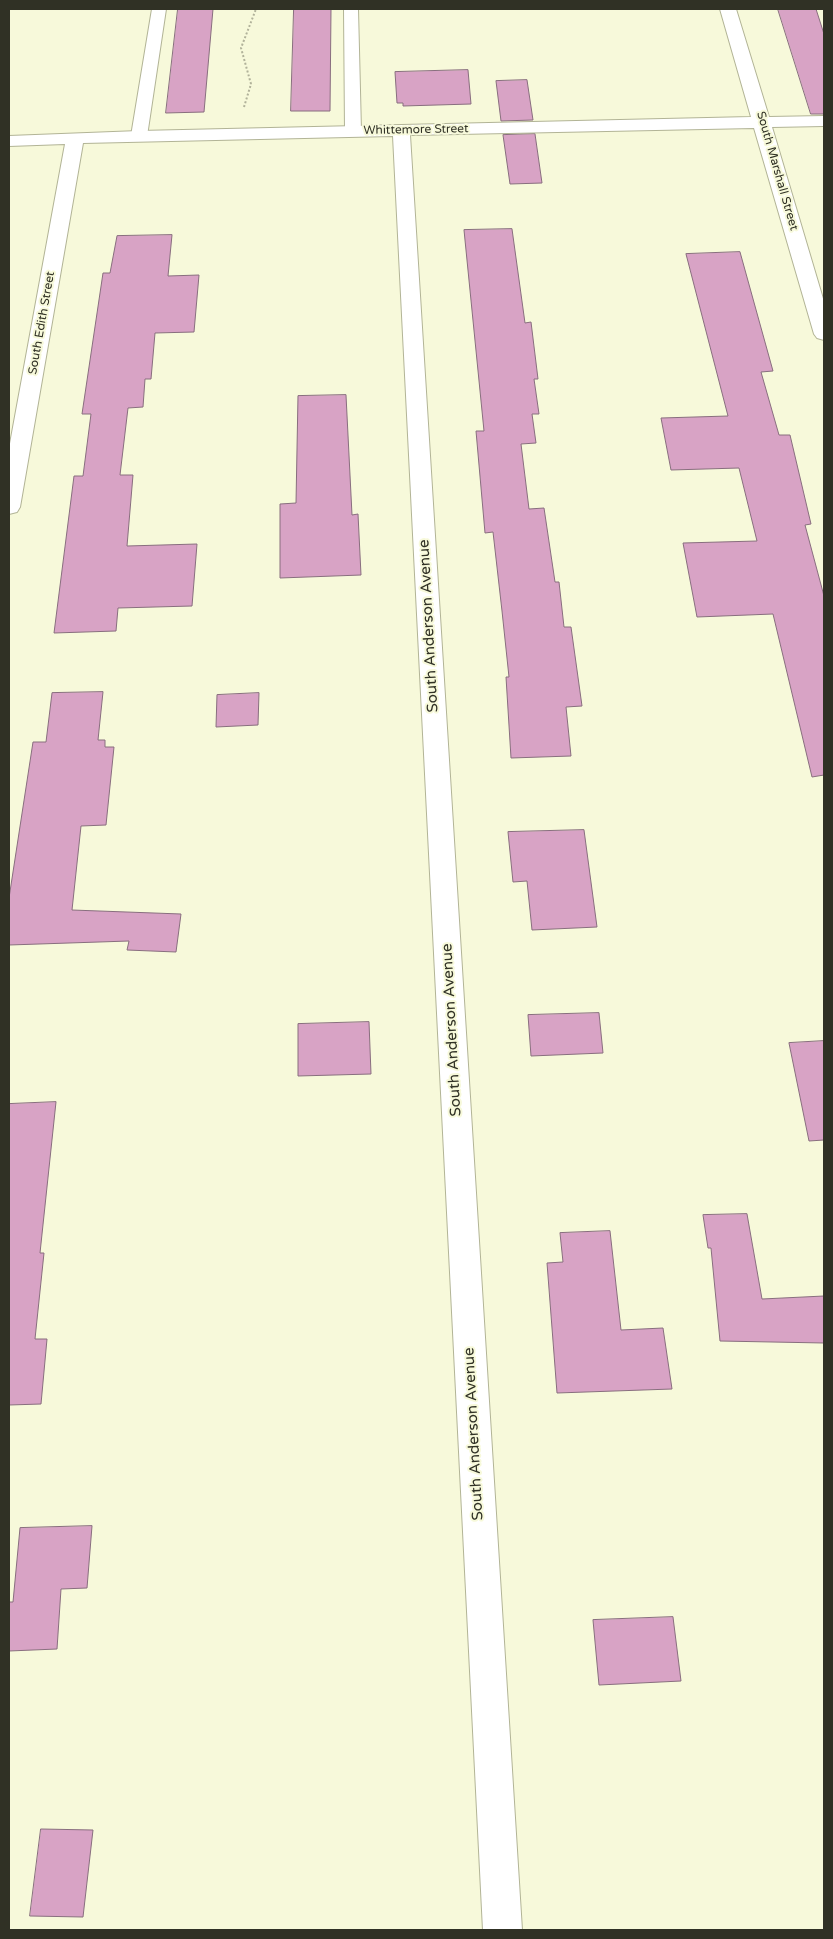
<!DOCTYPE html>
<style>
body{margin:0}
#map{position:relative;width:833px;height:1939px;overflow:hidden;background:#f7f9da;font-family:"Varela Round",sans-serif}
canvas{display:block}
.frame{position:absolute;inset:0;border:10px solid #303125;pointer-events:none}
</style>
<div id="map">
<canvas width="833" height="1939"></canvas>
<div class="frame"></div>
</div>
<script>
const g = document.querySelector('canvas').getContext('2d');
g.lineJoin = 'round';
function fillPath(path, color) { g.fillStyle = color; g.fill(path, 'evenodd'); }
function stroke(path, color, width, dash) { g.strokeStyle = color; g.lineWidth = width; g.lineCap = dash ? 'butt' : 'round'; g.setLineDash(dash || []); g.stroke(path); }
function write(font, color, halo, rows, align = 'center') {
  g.font = font + ' "Varela Round",sans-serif'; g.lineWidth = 4; g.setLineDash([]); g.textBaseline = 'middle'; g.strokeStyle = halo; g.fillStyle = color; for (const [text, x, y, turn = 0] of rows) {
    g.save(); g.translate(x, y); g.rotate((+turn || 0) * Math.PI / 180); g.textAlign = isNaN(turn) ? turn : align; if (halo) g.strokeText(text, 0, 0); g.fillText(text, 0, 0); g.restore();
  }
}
const building = new Path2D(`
 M178,9h35l-9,103 -38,1z
 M294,9h37l-1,102h-39z
 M778,9h38l8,25v80h-13z
 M468,70l3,34 -68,2v-3h-6l-2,-31z
 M527,80l6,40 -32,1 -5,-40z
 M535,134l7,49 -32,1 -7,-49z
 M512,229l13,94 6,-1 7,57h-4l5,35h-7l4,29 -15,1 8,65 15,-1 11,74h4l5,45h7l11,79 -16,1 5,49 -60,2 -5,-81h3l-7,-66 -9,-79 -8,1 -9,-102h8l-20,-201z
 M172,235l-4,41 31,-1 -5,57 -39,1 -4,46h-6l-2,28 -15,1 -8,67h13l-6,71 70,-2 -5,62 -74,2 -2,23 -62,2 20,-157h9l8,-62h-9l21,-141h7l7,-37z
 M740,252l33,119 -12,1 18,63h11l21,89 -6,1 19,71v179l-12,2 -39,-163 -76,3 -14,-74 74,-2 -18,-73 -68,2 -10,-52 67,-2 -42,-162z
 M346,395l6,120 6,-1 3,61 -81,3v-74l16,-1 2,-107z
 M103,692l-5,48h7v7h9l-8,78 -25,1 -9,84 109,4 -5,38 -49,-2 2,-9 -120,4v-47l24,-156h13l6,-49z
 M259,693l-1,32 -42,2 1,-32z
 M584,830l13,97 -65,3 -5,-49 -14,1 -5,-50z
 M599,1013l4,40 -72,3 -3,-41z
 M369,1022l2,52 -73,2v-52z
 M824,1041v99l-15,1 -20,-98z
 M56,1102l-16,151h4l-9,86h12l-6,65 -32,1v-301z
 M747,1214l15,85 62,-3v47l-104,-2 -9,-93h-3l-5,-33z
 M610,1231l11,99 42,-2 9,61 -115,4 -10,-130 16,-1 -3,-29z
 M92,1526l-5,62 -26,1 -4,60 -48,2v-49h4l7,-74z
 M673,1617l8,64 -82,4 -6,-65z
 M41,1829l52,1 -10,87 -53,-1z`);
fillPath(building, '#d8a3c5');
stroke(building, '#886e7e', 1);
const service = new Path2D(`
 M152,9h14l-19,127 -8,5 -8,-5z
 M344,9h14l3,122 -8,5 -8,-5z`);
const minor = new Path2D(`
 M720,9h16l33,108 55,-1v10l-52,1 52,175v38l-7,-2 -3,-4 -60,-206 -344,7 112,1795h-39l-90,-1794 -310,7 -63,364 -3,5 -8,2v-65l56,-305 -56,2v-10l130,-5 612,-14z`);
stroke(service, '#b2b496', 2);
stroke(minor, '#b2b496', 2);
stroke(new Path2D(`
 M244,107l7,-23 -10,-36 15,-39`), '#b1b29a', 2, [2, 2]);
fillPath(service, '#fff');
fillPath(minor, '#fff');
write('12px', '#303125', '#f7f9da', [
 ["Whittemore Street",416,130,-1],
 ["South Marshall Street",777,171,74],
 ["South Edith Street",42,323,-80]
]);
write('15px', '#303125', '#f7f9da', [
 ["South Anderson Avenue",429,626,-93],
 ["South Anderson Avenue",452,1030,-93],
 ["South Anderson Avenue",474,1434,-93]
]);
</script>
